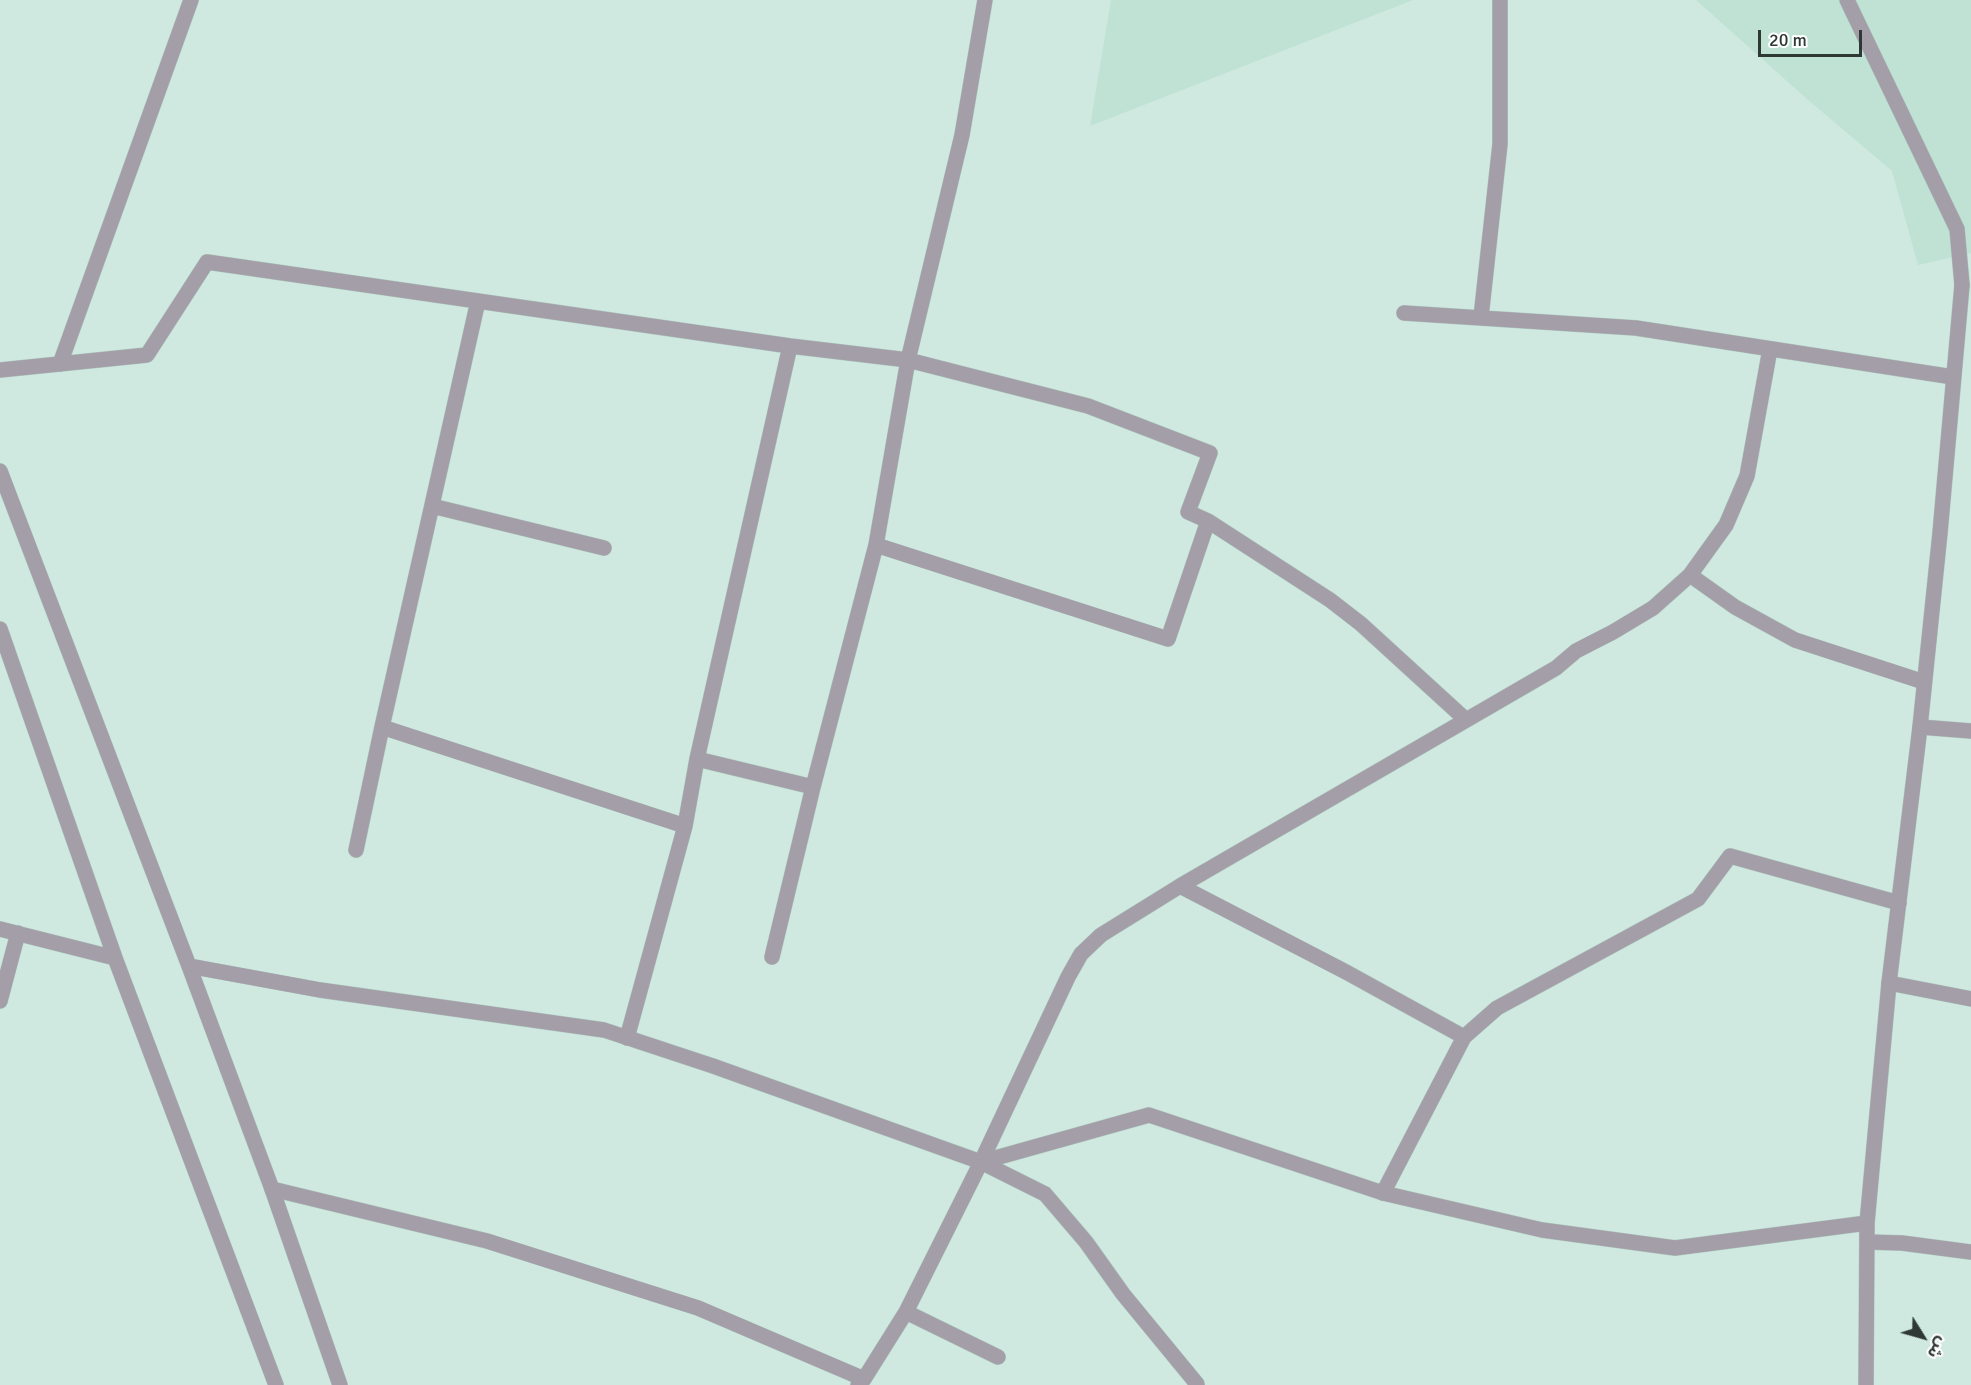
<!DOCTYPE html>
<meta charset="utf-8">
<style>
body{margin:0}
#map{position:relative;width:1971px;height:1385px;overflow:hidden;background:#cfe9e0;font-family:Signika,"Noto Sans Arabic",sans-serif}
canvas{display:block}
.north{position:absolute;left:1893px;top:1307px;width:60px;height:60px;-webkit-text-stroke:4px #fff;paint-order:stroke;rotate:127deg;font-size:16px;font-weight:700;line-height:24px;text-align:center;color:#2e3835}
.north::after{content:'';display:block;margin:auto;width:21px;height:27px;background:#2e3835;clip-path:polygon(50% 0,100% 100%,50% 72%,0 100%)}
.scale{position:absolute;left:1758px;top:30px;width:104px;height:27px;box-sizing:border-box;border:3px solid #2e3835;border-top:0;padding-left:8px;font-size:18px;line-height:21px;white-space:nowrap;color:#2e3835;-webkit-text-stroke:4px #fff;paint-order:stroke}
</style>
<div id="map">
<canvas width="1971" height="1385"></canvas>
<div class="north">ش</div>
<div class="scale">20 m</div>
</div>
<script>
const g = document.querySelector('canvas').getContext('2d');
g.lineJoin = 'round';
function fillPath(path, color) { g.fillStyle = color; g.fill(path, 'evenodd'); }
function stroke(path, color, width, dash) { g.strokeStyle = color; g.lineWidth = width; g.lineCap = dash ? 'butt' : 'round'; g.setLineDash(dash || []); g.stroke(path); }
fillPath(new Path2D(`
 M1111,0h302l-323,126z
 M1696,0h275v253l-53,12 -26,-94 -85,-72z`), '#bfe2d5');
const lane = new Path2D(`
 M1847,0l110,229 5,56
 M1404,313l232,15 317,49
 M1481,317l19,-173v-144
 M0,370l147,-15 60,-93 583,84 118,14 180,46 122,47 -22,59 20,9 122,79 31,24 104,95
 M432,506l172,42
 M876,545l292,94 40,-118
 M1690,575l45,32 60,33 129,42
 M382,727l303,99
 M1920,727l51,4
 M697,759l116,28
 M356,850l26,-123 96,-426
 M1180,886l166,86 118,65 33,-29 201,-109 32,-43 169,47
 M772,957l41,-170 63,-242 32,-185 54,-225 23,-135
 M1889,983l82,16
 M627,1038l58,-212 12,-67 93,-413
 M272,1189l215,52 211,67 166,71
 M1383,1193l81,-156
 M1868,1242l34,1 69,9
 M906,1312l92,45
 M858,1385l6,-6 42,-67 75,-150 87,-185 13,-23 20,-19 79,-49 376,-218 20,-17 37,-19 40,-24 37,-33 36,-50 21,-49 23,-127`);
const street = new Path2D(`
 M60,364l131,-364
 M0,471l189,495 83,223 68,196
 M0,629l115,329 161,427
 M0,929l115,29
 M189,966l131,24 284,40 109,36 268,96 168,-47 234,78 159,37 133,18 192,-25
 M0,1001l18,-68
 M981,1162l64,32 41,48 37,52 74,90
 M1866,1385l1,-162 22,-240 31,-256 20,-194 22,-248`);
stroke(lane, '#afc6be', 16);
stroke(street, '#afc6be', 16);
stroke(lane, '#a39ea7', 15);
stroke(street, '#a39ea7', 15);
</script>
